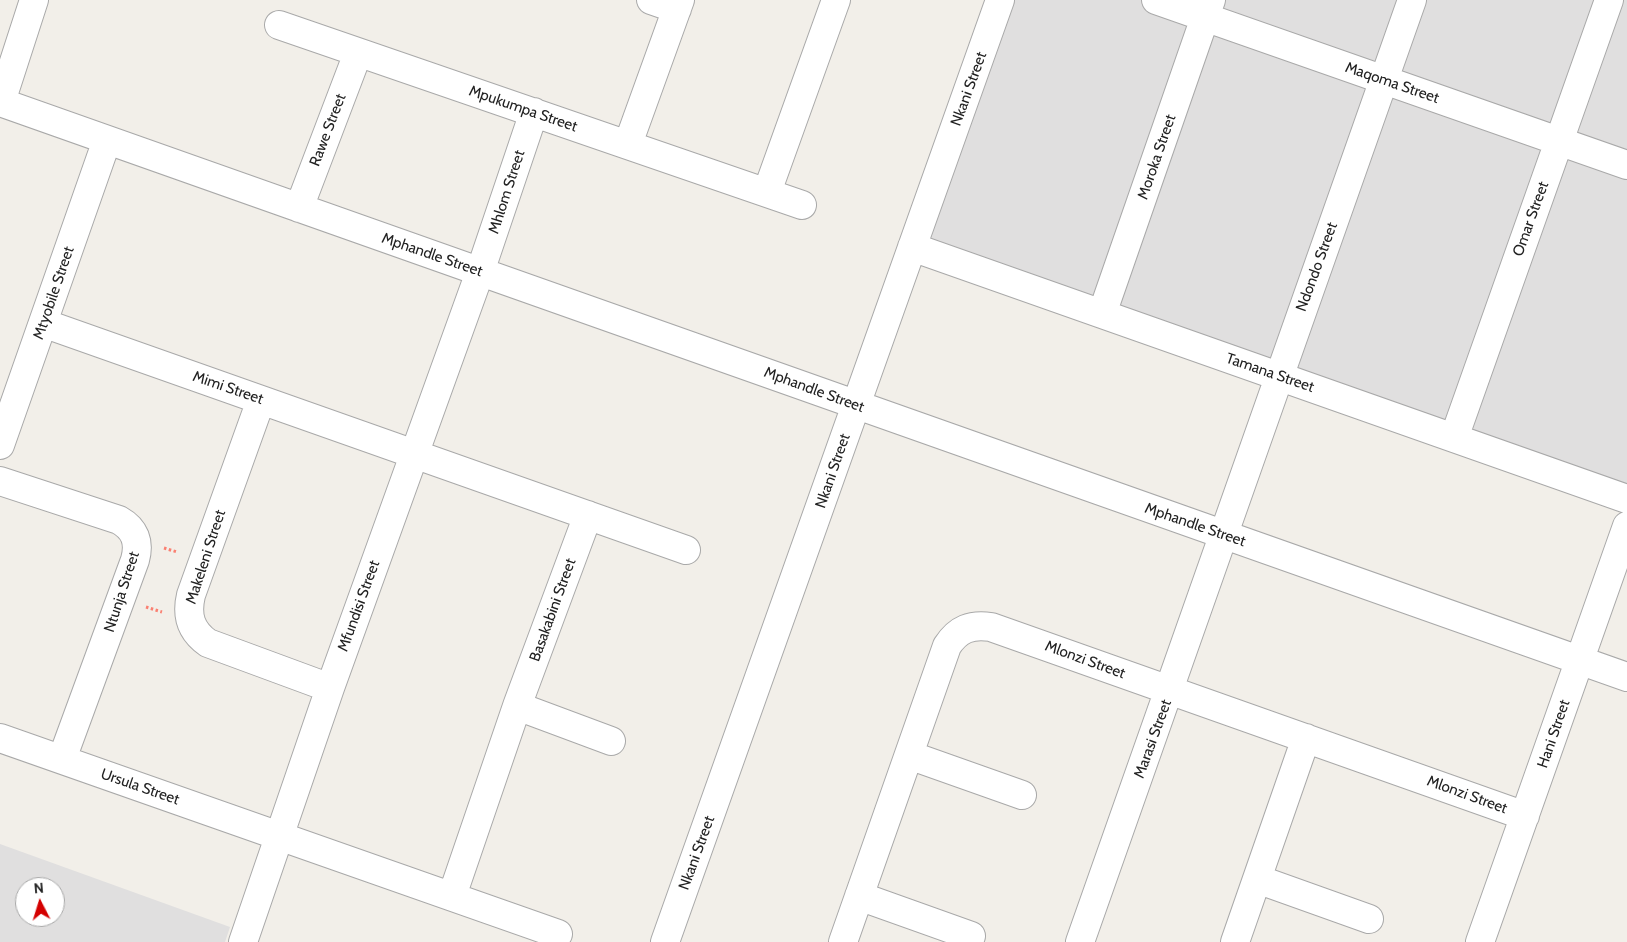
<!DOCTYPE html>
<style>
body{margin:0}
#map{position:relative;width:1627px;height:942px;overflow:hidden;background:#f2efe9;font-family:Cabin,sans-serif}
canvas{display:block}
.north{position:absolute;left:15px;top:877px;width:50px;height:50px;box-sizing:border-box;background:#fff;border:1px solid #a7a7a7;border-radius:50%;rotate:355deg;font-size:14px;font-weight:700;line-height:20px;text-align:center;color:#222}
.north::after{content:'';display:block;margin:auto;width:18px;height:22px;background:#d40000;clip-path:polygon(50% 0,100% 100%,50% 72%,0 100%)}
</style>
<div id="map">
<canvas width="1627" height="942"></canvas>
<div class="north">N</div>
</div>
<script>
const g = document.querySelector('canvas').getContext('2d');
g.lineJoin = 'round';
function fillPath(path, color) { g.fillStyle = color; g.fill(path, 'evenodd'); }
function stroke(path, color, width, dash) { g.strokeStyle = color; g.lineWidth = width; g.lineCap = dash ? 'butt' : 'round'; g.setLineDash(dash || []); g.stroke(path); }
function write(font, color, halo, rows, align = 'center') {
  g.font = font + ' Cabin,sans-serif'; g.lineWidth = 4; g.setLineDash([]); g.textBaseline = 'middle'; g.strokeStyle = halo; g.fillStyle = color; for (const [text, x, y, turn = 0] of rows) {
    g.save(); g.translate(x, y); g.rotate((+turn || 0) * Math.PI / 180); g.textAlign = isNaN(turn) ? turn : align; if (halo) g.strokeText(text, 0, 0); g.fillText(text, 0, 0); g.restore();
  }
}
fillPath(new Path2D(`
 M998,0h629v500l-717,-253z
 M0,844l230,83 -5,15h-225zM25,887h30v30h-30z`), '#e0dfdf');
const minor = new Path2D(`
 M651,0l26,9
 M1156,0l471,165
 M279,25l523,180
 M0,102l1627,575
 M1,102l33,-102
 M628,144l52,-144
 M767,192l69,-192
 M299,208l59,-155
 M912,247l715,252
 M1102,314l109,-314
 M43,323l643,227
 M261,400l-70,195c-5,21 0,36 17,48l122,45
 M1454,438l155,-438
 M0,445l107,-305
 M0,481l119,39c16,9 21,22 16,40l-73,199
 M517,706l94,35
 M0,738l558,196
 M909,755l113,40
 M1257,879l112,40
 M452,896l65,-190 71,-191
 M859,896l112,40
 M243,942l87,-254 150,-416 54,-160
 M665,942l335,-942
 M843,942l104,-296c11,-17 24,-22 44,-19l534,189
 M1080,942l332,-942
 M1235,942l71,-204
 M1480,942l147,-416`);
stroke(minor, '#a9a9a9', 30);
stroke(new Path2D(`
 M164,548l13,4
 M146,607l16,5`), '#fa8072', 3, [2.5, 2.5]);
stroke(minor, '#fff', 28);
write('15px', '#222', '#fff', [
 ["Maqoma Street",1392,83,19],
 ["Nkani Street",969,89,-70],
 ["Mpukumpa Street",523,109,19],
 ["Rawe Street",328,130,-69],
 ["Moroka Street",1157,157,-71],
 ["Mhlom Street",507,192,-72],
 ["Omar Street",1531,219,-70],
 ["Mphandle Street",432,255,19],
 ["Ndondo Street",1317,267,-70],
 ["Mtyobile Street",54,293,-71],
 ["Tamana Street",1270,373,19],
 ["Mimi Street",228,388,19],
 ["Mphandle Street",814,390,20],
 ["Nkani Street",833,471,-71],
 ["Mphandle Street",1195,525,19],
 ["Makeleni Street",206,557,-72],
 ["Ntunja Street",122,592,-72],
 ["Mfundisi Street",359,606,-70],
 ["Basakabini Street",553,610,-70],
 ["Mlonzi Street",1085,660,20],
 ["Hani Street",1554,734,-71],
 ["Marasi Street",1153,739,-70],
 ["Ursula Street",140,787,19],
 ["Mlonzi Street",1467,795,20],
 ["Nkani Street",697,853,-70]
]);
</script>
